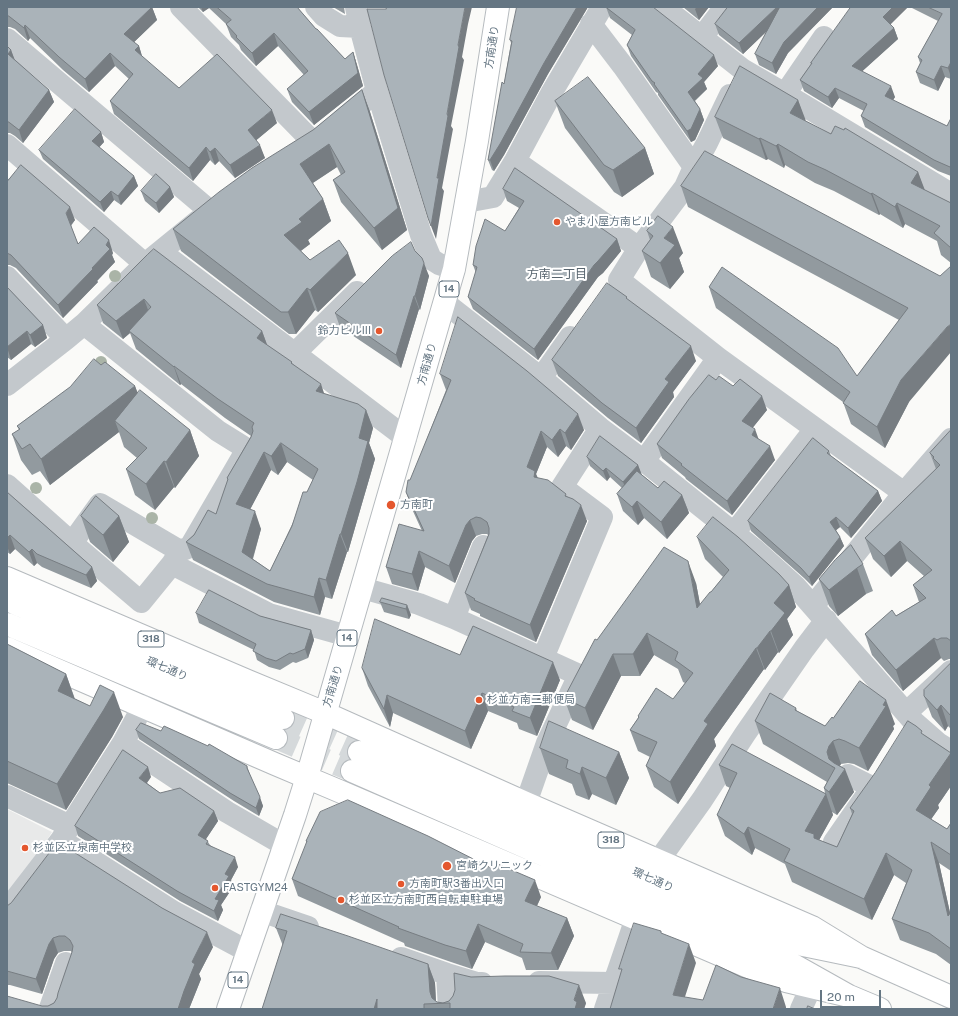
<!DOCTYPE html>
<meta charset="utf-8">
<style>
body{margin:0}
#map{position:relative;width:958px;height:1016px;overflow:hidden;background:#fafaf8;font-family:"Public Sans",sans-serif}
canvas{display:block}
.frame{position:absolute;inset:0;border:8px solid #657683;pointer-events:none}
.scale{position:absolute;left:820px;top:990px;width:61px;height:18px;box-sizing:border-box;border:2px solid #657683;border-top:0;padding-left:5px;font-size:12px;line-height:14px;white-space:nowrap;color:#657683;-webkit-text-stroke:3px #fff;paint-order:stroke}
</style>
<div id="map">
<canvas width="958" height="1016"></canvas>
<div class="frame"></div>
<div class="scale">20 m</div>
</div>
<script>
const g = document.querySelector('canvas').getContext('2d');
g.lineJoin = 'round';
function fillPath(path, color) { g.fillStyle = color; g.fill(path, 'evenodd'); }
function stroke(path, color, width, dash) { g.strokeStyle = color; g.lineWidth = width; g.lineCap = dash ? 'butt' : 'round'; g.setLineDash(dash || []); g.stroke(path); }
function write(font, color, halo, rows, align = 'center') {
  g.font = font + ' "Public Sans","Noto Sans JP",sans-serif'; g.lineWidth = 4; g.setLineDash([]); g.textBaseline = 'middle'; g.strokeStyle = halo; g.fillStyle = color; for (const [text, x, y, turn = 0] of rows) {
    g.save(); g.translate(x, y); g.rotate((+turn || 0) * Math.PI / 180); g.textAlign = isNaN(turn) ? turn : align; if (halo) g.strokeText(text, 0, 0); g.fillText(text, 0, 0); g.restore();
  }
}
fillPath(new Path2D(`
 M7,809l45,23 -20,32 -25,32z`), '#e8e9e9');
stroke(new Path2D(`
 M283,718l76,34
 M276,738l76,33`), '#d5d9db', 22, [22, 11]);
const major = new Path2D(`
 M7,578l241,103 77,32 201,90 286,124 49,30
 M7,600l276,118
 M7,624l269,114
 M7,648l268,116 64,27 414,178 33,12 63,15
 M359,752l152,65 292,128 58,12 90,40
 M352,771l440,193 57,32 31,13
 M228,1009l67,-194 12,-38 147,-508 23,-128 21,-134`);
stroke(major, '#b5babe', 24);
stroke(new Path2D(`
 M181,7l132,135
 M316,7l8,9 16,10 20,1
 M356,7l4,20 17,64 44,144 10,24 8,5 15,5
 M663,7l79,62 43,25 166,100
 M591,24l32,42 71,101
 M702,37l23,-30
 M7,39l203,172
 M785,94l39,-57
 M730,95l-23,48 -13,24 -9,20 -46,61 -20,32 99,78 186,135
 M343,119l34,-28
 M7,145l138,119
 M515,161l124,87
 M466,202l27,-5 22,-36 37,-69 50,-85
 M161,252l245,186
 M7,277l59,62
 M445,303l96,75 59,50 44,33 110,88 42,38 118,135 24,21 13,8
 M295,353l62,-61
 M541,378l29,-41
 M7,385l59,-46 18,-15 61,-60 54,-44
 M644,461l74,-103
 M7,485l65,58 69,59 31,-38 8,-13 10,-4 57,-98 -29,-18 -134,-107
 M734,533l81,-104
 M72,543l28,-39 80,47
 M172,564l97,50 79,22
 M362,588l57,16 35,14 125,57 -32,68 -21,60
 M813,606l91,-113 47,-54
 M454,618l29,-72
 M543,658l59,-141 -40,-30 38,-59
 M906,713l45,-42
 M123,743l104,69 57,33
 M848,775l24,12
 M7,796l63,30
 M61,840l113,72 73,39
 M834,842l32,-46
 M659,860l43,-60 43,-66 59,-85 22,-29
 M7,910l54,-70 9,-14 53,-83 20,-37
 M261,911l47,16
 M401,958l46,16 30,9h5
 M447,974l2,35
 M539,982l75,1
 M50,1008l16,-45
 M605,1009l31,-91
 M801,1009l10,-22`), '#c3c8cc', 22);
stroke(major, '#fff', 22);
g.fillStyle = '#aab4a7';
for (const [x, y] of [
 [115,276],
 [101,362],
 [36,488],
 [152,518]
]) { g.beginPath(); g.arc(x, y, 6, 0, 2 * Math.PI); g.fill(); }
fillPath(new Path2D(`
 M7,7h145l5,13 -23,22 5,4 3,11 37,31 98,35 -21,17 9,18 -30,20 -16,-17 -4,4 -5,-5 -17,21 -79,-67 -4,-13 19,-22 -14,-13 -26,26 -26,-22 -33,-32 -2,3 -13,-12 -5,-2h-3z
 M198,7h99l19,22 29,30 8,-7 4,13 6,21 -49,39 -22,-23 -5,-13 17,-14 -26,-29 -22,20 -15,-16 -2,-5 -8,-8 -5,-13 -17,-16 -6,4z
 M333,7h11l1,7z
 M517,7h71l-40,67 -44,81 -10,16 -2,-1 -4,-10 16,-76 7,-41 -1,-3z
 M606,7l112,59 -14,16 3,7 -12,12 5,8 4,11 -9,20 -4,2 -33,-47v-2l-2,-1 -25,-36 -4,-11 5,-10 -22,-17z
 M683,7h26l-10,13z
 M728,7h105l-45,46 -12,21 -17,-9 -4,-11 12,-23 -24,23 -24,-19 -4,-11z
 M851,7h57l-18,17 4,4 4,11 -36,32 33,26 -2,3 54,26 4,-8v58l-13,-5 -73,-44 -4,-11 3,-5 -25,-13 -7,10 -28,-17 -4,-11 11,-16v-1z
 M910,7h41v72l-6,-2 -7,14 -18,-8 -4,-11 4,-9 -2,-6 20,-36z
 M7,46l4,4 3,9 35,31 5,12 -31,41 -8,-7 -5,-3h-3z
 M362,90l8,22 37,118 -25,20 -41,-48 -8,-22 8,-5 -4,-8 -24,16 10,16 8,22 -23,19 2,4 -9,7 9,9 46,15 -38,37 -3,-2 -19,24h-7l-108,-83 -8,-22 140,-99z
 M798,100l7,21 26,13 87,38 6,18 27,13v60l-10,-8 -4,-14 -32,-17 -2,4 -23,-14 -1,1 -45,-24 -19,-8 -30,-18 -1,3 -16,-9 -2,1 -43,-22 -8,-21z
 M555,101l90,47 9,26 -32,23 -8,-5 -49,-64z
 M101,132l3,10 -5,5 35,29 4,10 -17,19 -7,-5 -10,12 -61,-53 -4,-9z
 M7,178l68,42 -4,6 7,18 35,9 -1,2 3,7 -18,19 1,1 -35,36 -47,-50 -6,-3h-3z
 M681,186l259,90 -31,126 -24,46 -34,-24 -8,-22 -127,-94 -7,-21 148,89 42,-56 -211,-113z
 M170,187l4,10 -15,16 -14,-12 -4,-10z
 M503,189l114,50 4,12 -18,22 -5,4 -60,83 -65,-51 -5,-12 8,-24 -3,-8 32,-34 14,-23 -12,-7z
 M647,231l36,22 -4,5 5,14 -14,17 -19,-12 -9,-26 8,-11z
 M415,251l14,25 -9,34 -1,-1 -18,59 -61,-41 -5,-14z
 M118,283l144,48 5,14 26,19 31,30 42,16 7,18 -4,15 6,16 -12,41 -15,52h-1l-15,47 -7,-2 -5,18 -46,-13 -81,-42 -7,-18 30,-28 12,-33 -1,-3 24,-42 -26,-18 -44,-34 -1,1 -44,-36 -6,-16 -7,6 -20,-16 -6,-18zM287,462l26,18 -43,91 -17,-12 8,-30 -11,-20 21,-39 7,5z
 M7,287l36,38 4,13 -12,9 -4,-3 -20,16 -4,-3z
 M628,300l68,61 -23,31 1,5 -33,46 -33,-25 -50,-42 -6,-16z
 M101,365l34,21 2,6 53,38 9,26 -24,32 -1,-1 -19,23 -20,-15 -9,-26 11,-11 -13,-11 -5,-15 -69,53 -10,-14 -8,4 -11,-15 -9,-26 7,-4 -2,-4z
 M440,374l144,56 -13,20 -5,-4 -8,11 -11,-10 -11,27 2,4 29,18 20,25 -51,121 -56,-26v-2l-9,-4 -6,-17 23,-58 -1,-1h-5l-6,2 -4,5 -17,42 -30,-16 -7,24 -26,-7 -6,-17 36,-36 -10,-22 -6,-17 40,-102z
 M716,380l17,6 34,24 -15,18 6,11 17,21 -43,55 -46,-36 -1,-2 -23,-19 -5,-14z
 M951,430v229h-2l-5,2 -3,-3 -38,33 -31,-36 -7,-21 54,-32 -6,-17 11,-9 -17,-15 -16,16 -18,-18 -8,-21 71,-69 -6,-16z
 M829,451l2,5 47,35 4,10 -31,37 -11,-11 -4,3 4,7 4,9 -32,40 -8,-8 -53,-47 -3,-10z
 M587,457l51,8 3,9 17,14 24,7 7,18 -22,26 -23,-21 -6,7 -15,-14 -6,-17 5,-6 -12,-11 -3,4 -17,-15z
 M7,492l85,75 5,14 -6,7 -49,-21 -5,-4 -3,3 -19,-17 -5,5 -3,-2z
 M81,516h38l10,26 -16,20 -23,-20z
 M697,537l92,48 7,22 -9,12 6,16 -14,18 -1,-1 -13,18 -1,-1 -50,70 2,7 -38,58 -24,-17 -8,-21 4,-9 -12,-6 -8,-21 8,-12v-2l35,-17 12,-16 -2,-1 -5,-13 -24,-14 -14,21h-19l-28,54 -21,-10 -8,-22 33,-58 99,-57 4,22 11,-13 12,-15 -18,-18z
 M863,564l10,27 -7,3 -28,22 -9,-10 -10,-27z
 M380,602l27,3 4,10 -2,4 -25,-7z
 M196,613l64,3 51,14 3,10 -6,18 -12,5 -3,-1 -13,8 -11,-3 -12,-7 -3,-10 -55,-27z
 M7,644l59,30 9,25 15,7 33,11 -11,20 -46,73 -59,-27z
 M460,655l100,25 -23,56 -18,-7 -2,-6 -29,-12 -17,38 -78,-36 -3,14 -22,-41 -6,-18z
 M951,663v66l-3,-3 -3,5 -13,-14 -8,-21z
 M796,708l1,3 28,15 8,-8 62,6 -2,2 1,3 -26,42 -14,-7 -6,-1 -7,1 -1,2 14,26 -17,23 -5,-3 1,3 -14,25 18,7 15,-33 -2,-6 74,-73 27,18v33l-13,19 1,3 -8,11 16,10 4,-6v48l-12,-8 11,50 1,-1v53l-15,-11 -36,-14 -8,-21 14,-36 -12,-8 -22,45 -80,-38 -7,-18 -30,-16 -3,7 -27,-19 -8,-21 13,-27 -4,-2 -7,-21 106,28 -1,-5 3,-6 -64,-38 -8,-23z
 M136,730l25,1 86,35 3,9 13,31 -4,10 -25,-15 -95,-62z
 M540,748l79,4 10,26 -13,27 -24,-11 -3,6 -13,-5 -4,-11 -23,-10z
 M151,777l-4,6 13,10 54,18 4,10 -12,18 4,6 28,22 -7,13 2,7 -12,18 2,5 -5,11 -38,-20 -102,-65 -3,-10z
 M429,837l112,60 -4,9 30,12 7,18 -16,34h-32l-4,-12 -37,-16 -13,27 -21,-7 -46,-16 -1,-3 -106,-47 -6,-17 15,-36 -1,-2z
 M7,906l206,41 -14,27 2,5 -12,30 -147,-3h6l6,-3 3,-5 15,-45 -1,-2h-7l-6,2 -4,6 -12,35 -32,-9h-3z
 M276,928l152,36 7,19 1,18 1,1 6,1 6,-2 22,-24 115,26 -2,6h-322l21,-63z`), '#929a9f');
fillPath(new Path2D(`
 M152,7l5,13 -28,27 -5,-13z
 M201,7h7l1,1 -6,4z
 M465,7h7l-4,17 -6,33 2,3 -13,66 2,3 -11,59 2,3 -8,48 -5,-13 6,-48 21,-133z
 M577,7h11l-40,67 -44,81 -10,16 -4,-11 54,-97z
 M697,7h12l-10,13 -4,-11z
 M777,7h8l2,5 -44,42 -4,-11z
 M818,7h15l-45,46 -12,21 -4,-11 12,-21z
 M893,7h15l-21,21 -4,-11z
 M25,25l5,13 -2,3 -4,-13z
 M894,28l4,11 -42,38 -4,-11z
 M274,33l4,13 -22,20 -4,-13z
 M139,46l4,13 -8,-9z
 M11,50l5,13 -8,-9z
 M353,52l4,13 6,21 -49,39 -5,-13z
 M110,53l5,13 -26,26 -4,-13z
 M714,55l4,11 -14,16 3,7 -15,14 -4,-11 10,-18z
 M951,62v15l-3,-9z
 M941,66l4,11 -7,14 -4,-11z
 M891,86l4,11 -6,10 -4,-11z
 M835,88l4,10 -7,10 -4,-11z
 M49,90l5,12 -31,41 -4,-13z
 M362,90l8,22 37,118 -25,20 -8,-22z
 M798,100l8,21 -16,-8z
 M700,109l4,11 -9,20 -4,2 -4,-11z
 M272,110l5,13 -24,20 -5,-13z
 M101,132l3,10 -8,9 -4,-10z
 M760,138l8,21 -2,1 -7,-21z
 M329,144l8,23 -29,19 -8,-22z
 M778,144l7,21 -1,3 -8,-22z
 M260,145l5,13 -30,20 -5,-13z
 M206,147l4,13 -17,21 -4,-13z
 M215,148l4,13 -4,4 -5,-13z
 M645,148l9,26 -32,23 -9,-27z
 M918,172l8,21 -15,-10z
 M134,176l4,10 -17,19 -3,-9z
 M170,187l4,10 -15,16 -3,-10z
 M111,191l3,9 -10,12 -4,-10z
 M872,193l8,21 -1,1 -8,-21z
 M323,199l8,22 -23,19 2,4 -18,13 -8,-22 15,-16z
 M897,203l8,21 -2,4 -8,-21z
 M70,207l5,13 -5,6 -4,-13z
 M673,227l10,26 -4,5 5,14 -14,17 -10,-26 4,-25z
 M617,239l4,12 -18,22 -5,4 -60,83 -4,-11 60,-84z
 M109,240l4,13 -1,2 3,7 -18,19 1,1 -35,36 -5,-13 34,-37 14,-23z
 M348,253l8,22 -38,37 -8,-22z
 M424,263l5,13 -9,34 -5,-14z
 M307,288l8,22 -19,24 -8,-22z
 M414,296l5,13 -18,59 -5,-13z
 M144,299l7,19 -22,13 1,2 -7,6 -7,-18z
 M951,324v28l-42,50 -24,46 -8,-21 24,-47 46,-53z
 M43,325l4,13 -12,9 -5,-12z
 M27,331l4,13 -20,16 -4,-13z
 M262,331l7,19 -12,-12z
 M691,346l5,15 -23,31 1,5 -33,46 -5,-15 29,-49z
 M174,366l7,18 -1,1 -6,-18z
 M321,384l6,18 -11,-11z
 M135,386l10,26 -30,9 4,11 -69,53 -9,-26z
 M762,396l5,14 -20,25 -5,-14z
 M366,410l7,18 -4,15 6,16 -12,41 -15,52 -7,-18 18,-96z
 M578,414l6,16 -13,20 -6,-17z
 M560,429l6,17 -8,11 -6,-17z
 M755,429l5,14 -8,-8z
 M190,430l9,26 -24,32 -9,-26z
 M541,431l6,16 -11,27 5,13 -14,-20z
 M281,443l6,19 -9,13 -7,-19z
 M770,446l5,14 -43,55 -5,-14z
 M264,452l7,18 -28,53 -7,-19z
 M164,461l10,26 -19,23 -9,-26z
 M638,465l4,10 -15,17 -4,-10z
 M606,468l4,9 -3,4 -4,-10z
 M878,491l4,10 -31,37 -3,-10z
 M682,495l7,18 -22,26 -6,-17z
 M637,501l7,17 -6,7 -6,-18z
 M581,505l6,16 -51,121 -6,-17z
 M255,511l6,18 -12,42 -7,-19z
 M119,516l10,26 -16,20 -10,-27z
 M836,517l4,10 -6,5 -4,-10z
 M470,520l6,16 -4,5 -17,42 -6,-17 17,-41z
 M340,534l7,18 -15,47 -6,-19z
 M10,535l5,14 -5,5 -3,-8v-8z
 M840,537l4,9 -32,40 -3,-9z
 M900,541l7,20 -16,16 -7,-21z
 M32,549l5,14 -3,3 -5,-14z
 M419,551l6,16 -7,24 -6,-17z
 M688,561l8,22 9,47 -8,-22z
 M92,567l5,14 -6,7 -5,-13z
 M857,568l9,26 -28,22 -9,-26z
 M319,578l6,19 -5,18 -6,-18z
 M789,585l7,22 -9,12 6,16 -14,18 -8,-22 3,-28z
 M407,605l4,10 -2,4 -3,-10z
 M311,630l3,10 -6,18 -3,-9z
 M770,631l8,21 -13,18 -8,-22z
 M647,633l7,22 -14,21 -7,-22z
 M934,638l7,20 -38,33 -7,-21z
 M756,648l8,21 -50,70 2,7 -38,58 -8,-22 34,-61z
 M613,654l8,22 -28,54 -8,-22z
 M553,662l7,18 -23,56 -7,-18z
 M66,674l9,26 -17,-9z
 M114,692l9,25 -11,20 -46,73 -9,-26z
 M482,693l6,18 -17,38 -6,-18z
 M387,695l6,18 -3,14 -6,-18z
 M886,700l9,24 -2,2 1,3 -26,42 -9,-23 24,-43z
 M941,705l7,21 -3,5 -8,-21z
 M833,741l8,23 -4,5 -5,-2 -5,-15 2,-6z
 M619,752l10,26 -13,27 -10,-27z
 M951,753v33l-13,19 1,3 -16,23 -7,-21 13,-25z
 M148,767l3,10 -8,11 -4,-10z
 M582,767l10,27 -3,6 -9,-26z
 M845,769l9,23 -17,23 -8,-23z
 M826,794l7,21 -16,29 -12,-13z
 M260,797l3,9 -4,10 -3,-8z
 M214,811l4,10 -16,24 -4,-10z
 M748,827l7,21 -3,7 -8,-21z
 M931,842l8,21 12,54 -3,-1z
 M886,853l8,22 -22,45 -8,-21z
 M235,857l3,10 -7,13 2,7 -12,18 2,5 -5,11 -4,-10 1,-12 10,-25z
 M535,880l6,17 -10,21 -6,-17z
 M567,918l7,18 -16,34 -7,-17z
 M478,924l7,18 -13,27 -6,-18z
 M207,932l6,15 -14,27 2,5 -12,30h-11l14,-47z
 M53,938l5,15 -4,6 -12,35 -6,-15 13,-35z
 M689,944l7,19 -15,46 -8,-14z
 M428,964l7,19 1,21h-2l-4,-12z
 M579,985l7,18 -2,6h-9l-1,-9z
 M780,988l6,19v2h-13z
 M377,999l3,10h-6z`), '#777d82');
const building = new Path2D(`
 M7,7h145l-28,27 15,12 -4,4 44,38 38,-34 55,56 -24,20 12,15 -30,20 -15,-17 -5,4 -4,-5 -17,21 -79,-67 23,-27 -23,-21 -25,26 -26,-22 -34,-32 -1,3 -14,-11 -3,-2z
 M217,7h80l19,22h1l28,30 8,-7 5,21 -49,39 -22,-23 21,-18 -34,-38 -22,20 -16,-16 1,-1 -11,-12 5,-4z
 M386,7h79l-7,38 1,2 -12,67 1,2 -11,62h2l-8,48 -3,-8 -44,-143 -17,-66h19z
 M517,7h60l-33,56 -44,81 -10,16h-2l14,-78 2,2 8,-43 -2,-1z
 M606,7h47l61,48 -16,19 5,4 -15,14 12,17 -9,20 -4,2 -33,-47 1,-1 -3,-2 -25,-36 8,-15z
 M728,7h49l-38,36 -24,-19z
 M780,7h38l-34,35 -12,21 -17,-9z
 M851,7h42l-10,10 11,11 -42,38 39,20 -6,10 62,30 4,-8v47l-1,2 -16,-7 -73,-44 6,-12 -32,-16 -7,9 -28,-17 12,-17h-1z
 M928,7h23v55l-3,6 -7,-2 -7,14 -18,-8 6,-12 -4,-3 24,-43z
 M7,46l4,4 -3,4 41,36 -30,40 -9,-7 -3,-2z
 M740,66l58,34 -8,13 41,21 4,-8 9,4 1,-2 73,44 -7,11 40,20v45l-17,-15 6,-7 -43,-23 -2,4 -23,-14 -1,1 -45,-24 -18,-8 -30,-18 -2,2 -16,-8 -1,1 -44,-22z
 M588,77l57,71 -32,22 -9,-5 -49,-64z
 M362,90l36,118 -24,20 -41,-48 12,-8 -16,-28 -29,20 23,35 -24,20 3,3 -18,13 26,25 29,-20 9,13 -38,37 -3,-2 -19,24h-7l-108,-83 46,-37 33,-24 61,-38z
 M75,109l26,23 -9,9 42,35 -16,20 -7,-5 -11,11 -61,-52z
 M705,151l235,125 11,-10v58l-4,3 -46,53 -24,47 -34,-24 7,-11 -141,-105 13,-20 116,81 19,28 51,-68 -227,-122z
 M21,165l49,42 -4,6 12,31 16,-17 15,13 -3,5 4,4 -18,19 1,1 -35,36 -47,-50 -4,-2v-75l1,2z
 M515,168l102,71 -19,22 -4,4 -60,84 -66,-52 9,-30 -4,-2 3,-19 9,-27 20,12 19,-30 -21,-12z
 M156,174l14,13 -14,16 -15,-12z
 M658,216l15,11 -9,11 11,7 -15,18 -18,-12 11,-15 -6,-5z
 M411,242l4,9 7,7 2,5 -9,33h-1l-18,59 -61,-42 57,-57z
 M154,249l108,82 -5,7 35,24 -1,1 30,21 -5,7 42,13 8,6 -7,28 9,3 -11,41 -16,52h-1l-14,46 -7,-2 -5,19 -47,-13 -81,-42 8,-7 14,-25 8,4 12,-35 -1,-1 24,-41 2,-6 -1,-4 2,-4 -36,-24 -44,-33v1l-45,-36 22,-24 -7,-8 -28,22 -19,-16 50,-50zM281,443l37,26 -11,23h-4l-11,34 -22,45 -28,-19 13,-41 -19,-7 28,-52 7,4z
 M607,283l20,14 -1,1 65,48 -26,33 4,3 -33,46 -34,-25 -50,-43z
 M7,287l36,38 -13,10 -3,-4 -20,16z
 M458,317l69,54 51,43 -13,19 -5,-4 -8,11 -11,-9 -14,36 8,4 -1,6 14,3 18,14 -1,2 8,3 8,6 -51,120 -56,-25 1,-1 -10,-6 24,-59v-6l-2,-6 -6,-4 -5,-1 -6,3 -4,5 -17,41 -30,-15 -7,23 -26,-7 13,-43 25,7 -18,-39 2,-12h2l41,-100 -11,-6z
 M94,359l7,6 4,-3 30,24 -94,73 -11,-15 -8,5 -10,-15 8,-5 -3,-3 53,-39z
 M709,375l7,5 3,-4 14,10 7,-7 22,17 -20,25 13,8 -3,6 18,11 -43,55 -46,-36 1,-1 -25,-20 32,-45z
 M140,390l50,40 -24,32 -2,-1 -18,23 -20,-15 21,-21 -32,-27z
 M951,430v211l-4,-3h-6l-4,2 -3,-2 -38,32 -31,-36 27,-24 4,6 30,-18 -13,-13 19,-15 -32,-29 -16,15 -19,-18 75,-73 -7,-7 1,-1 -4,-4z
 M600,436l38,29 -15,17 -17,-14 -3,3 -16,-14z
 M813,438l16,13 -2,2 51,38 -30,37 -12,-11 -6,5 10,15 -31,40 -8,-9 -53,-47z
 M637,471l21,17 6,-7 18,14 -21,27 -24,-21 -5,6 -15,-13z
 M7,492l85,75 -6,8 -49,-21 -5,-5 -3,3 -19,-17 -3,3z
 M96,496l23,20 -16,19 -22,-19z
 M713,517l25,20 41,37 10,11 -15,18 11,10 -14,18h-1l-13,17h-1l-52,73 4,3 -38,58 -24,-16 11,-24 -27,-12 9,-13 -1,-1 18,-28 17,11 20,-26 -18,-13 3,-8 -31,-19 -14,21h-20l-28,54 -21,-10 31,-59 2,1 67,-93 24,14 9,47 13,-16h1l18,-22 -32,-33z
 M851,545l12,19 -6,4 -28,22 -10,-11 16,-19z
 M209,590l51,26 51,14 -6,19 -12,5 -3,-1 -14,8 -10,-3 -13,-7 3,-7 -60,-31z
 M382,598l25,7 -1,4 -26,-7z
 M375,619l85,36 13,-29 80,36 -23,56 -18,-7 2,-4 -32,-14 -17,38 -78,-36 -3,14 -22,-41z
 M7,644l59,30 -8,17 32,15 10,-21 14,7 -11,19 -46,73 -50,-23z
 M951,663v53l-10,-11 -4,5 -13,-14v-6z
 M860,681l26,19 -3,5 3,1 -27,42 -14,-7 -6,-2 -6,2 -4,5 -2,6 2,7 5,4 11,6 -16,23 -5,-4 11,-20 -80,-47 15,-28 26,15 -1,2 30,16 7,-9 1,1z
 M549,721l70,31 -13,26 -24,-11 -2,7 -14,-6 2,-8 -28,-12z
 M908,721l8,5 6,5 -1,2 30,20 -22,32 2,2 -15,23 31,19 4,-6v32l-20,-13 17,74 3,-4v37l-22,-16 -37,-14 20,-49 -26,-17 -22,46 -80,-38 6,-12 -42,-22 -4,7 -27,-19 20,-42 -18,-8 13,-21 94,50 -21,37 9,3v4l23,9 17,-36 -4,-3 25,-35z
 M141,723l20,8 3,-5 44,20 1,-2 38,22v2l13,29 -4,11 -26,-15 -94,-63z
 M123,750l25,17 -9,11 21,15 20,-5 34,23 -16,24 10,6 -2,3 29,13 -10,17 4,2 -14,23 4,1 -5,11 -37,-20 -102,-65z
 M348,800l80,36 63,32 2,-6 42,18 -10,21 42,17 -16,35 -31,-1 3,-8 -45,-20 -12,27 -21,-6 -47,-17 1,-1 -107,-48 15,-38h-1l14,-29z
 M58,842l104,66 45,24 -15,30 3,2 -11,27 -6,18h-171v-13l35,10h6l6,-3 3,-5 1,-5 14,-41 1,-6 -3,-6 -5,-4h-6l-6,2 -4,6 -13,35 -29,-8v-65l4,-3z
 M281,914l67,22 80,28 2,28 2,6 5,4 6,1 6,-2 4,-5 2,-6 -1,-17 17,4 34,-1h44l30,9 -5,15 3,2 -2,7h-125v-6l-26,1v5h-47v-10l-3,10h-112l25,-78 -11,-3z
 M634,923l27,8v2l28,11 -16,51 30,5 13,-35 25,12 39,11 -7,21h-163l12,-40h-3z
 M808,1006l7,3h-8z`);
fillPath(building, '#aab3b9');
stroke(building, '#777d82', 1);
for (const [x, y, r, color] of [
 [557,222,4,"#e4572e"],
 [379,331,4,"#e4572e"],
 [391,505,5,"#e4572e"],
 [479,700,4,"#e4572e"],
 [25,848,4,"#e4572e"],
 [447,866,5,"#e4572e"],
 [401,884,4,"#e4572e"],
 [215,888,4,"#e4572e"],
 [341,900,4,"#e4572e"]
]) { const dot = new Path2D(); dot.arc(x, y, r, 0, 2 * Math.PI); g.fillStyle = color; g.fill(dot); stroke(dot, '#fff', 1.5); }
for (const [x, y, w] of [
 [449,289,20],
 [347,638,20],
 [151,639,26],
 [611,840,26],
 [238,980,20]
]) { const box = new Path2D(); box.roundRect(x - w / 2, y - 8, w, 16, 3); g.fillStyle = '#fff'; g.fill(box); stroke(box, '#657683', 1); }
write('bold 10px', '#657683', null, [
 ["14",449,289],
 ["14",347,638],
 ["318",151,639],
 ["318",611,840],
 ["14",238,980]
]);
write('11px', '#657683', '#fff', [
 ["方南通り",492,47,-81],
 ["方南通り",427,364,-74],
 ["環七通り",167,669,23],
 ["方南通り",333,686,-73],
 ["環七通り",653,880,24]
]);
write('11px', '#657683', '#fff', [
 ["やま小屋方南ビル",565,222],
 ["鈴力ビルIII",371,331,"right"],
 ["方南町",400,505],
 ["杉並方南二郵便局",487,700],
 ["杉並区立泉南中学校",33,848],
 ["宮崎クリニック",456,866],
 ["方南町駅3番出入口",409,884],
 ["FASTGYM24",223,888],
 ["杉並区立方南町西自転車駐車場",349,900]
], 'left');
write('12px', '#57646e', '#fff', [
 ["方南二丁目",557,274]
]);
</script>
